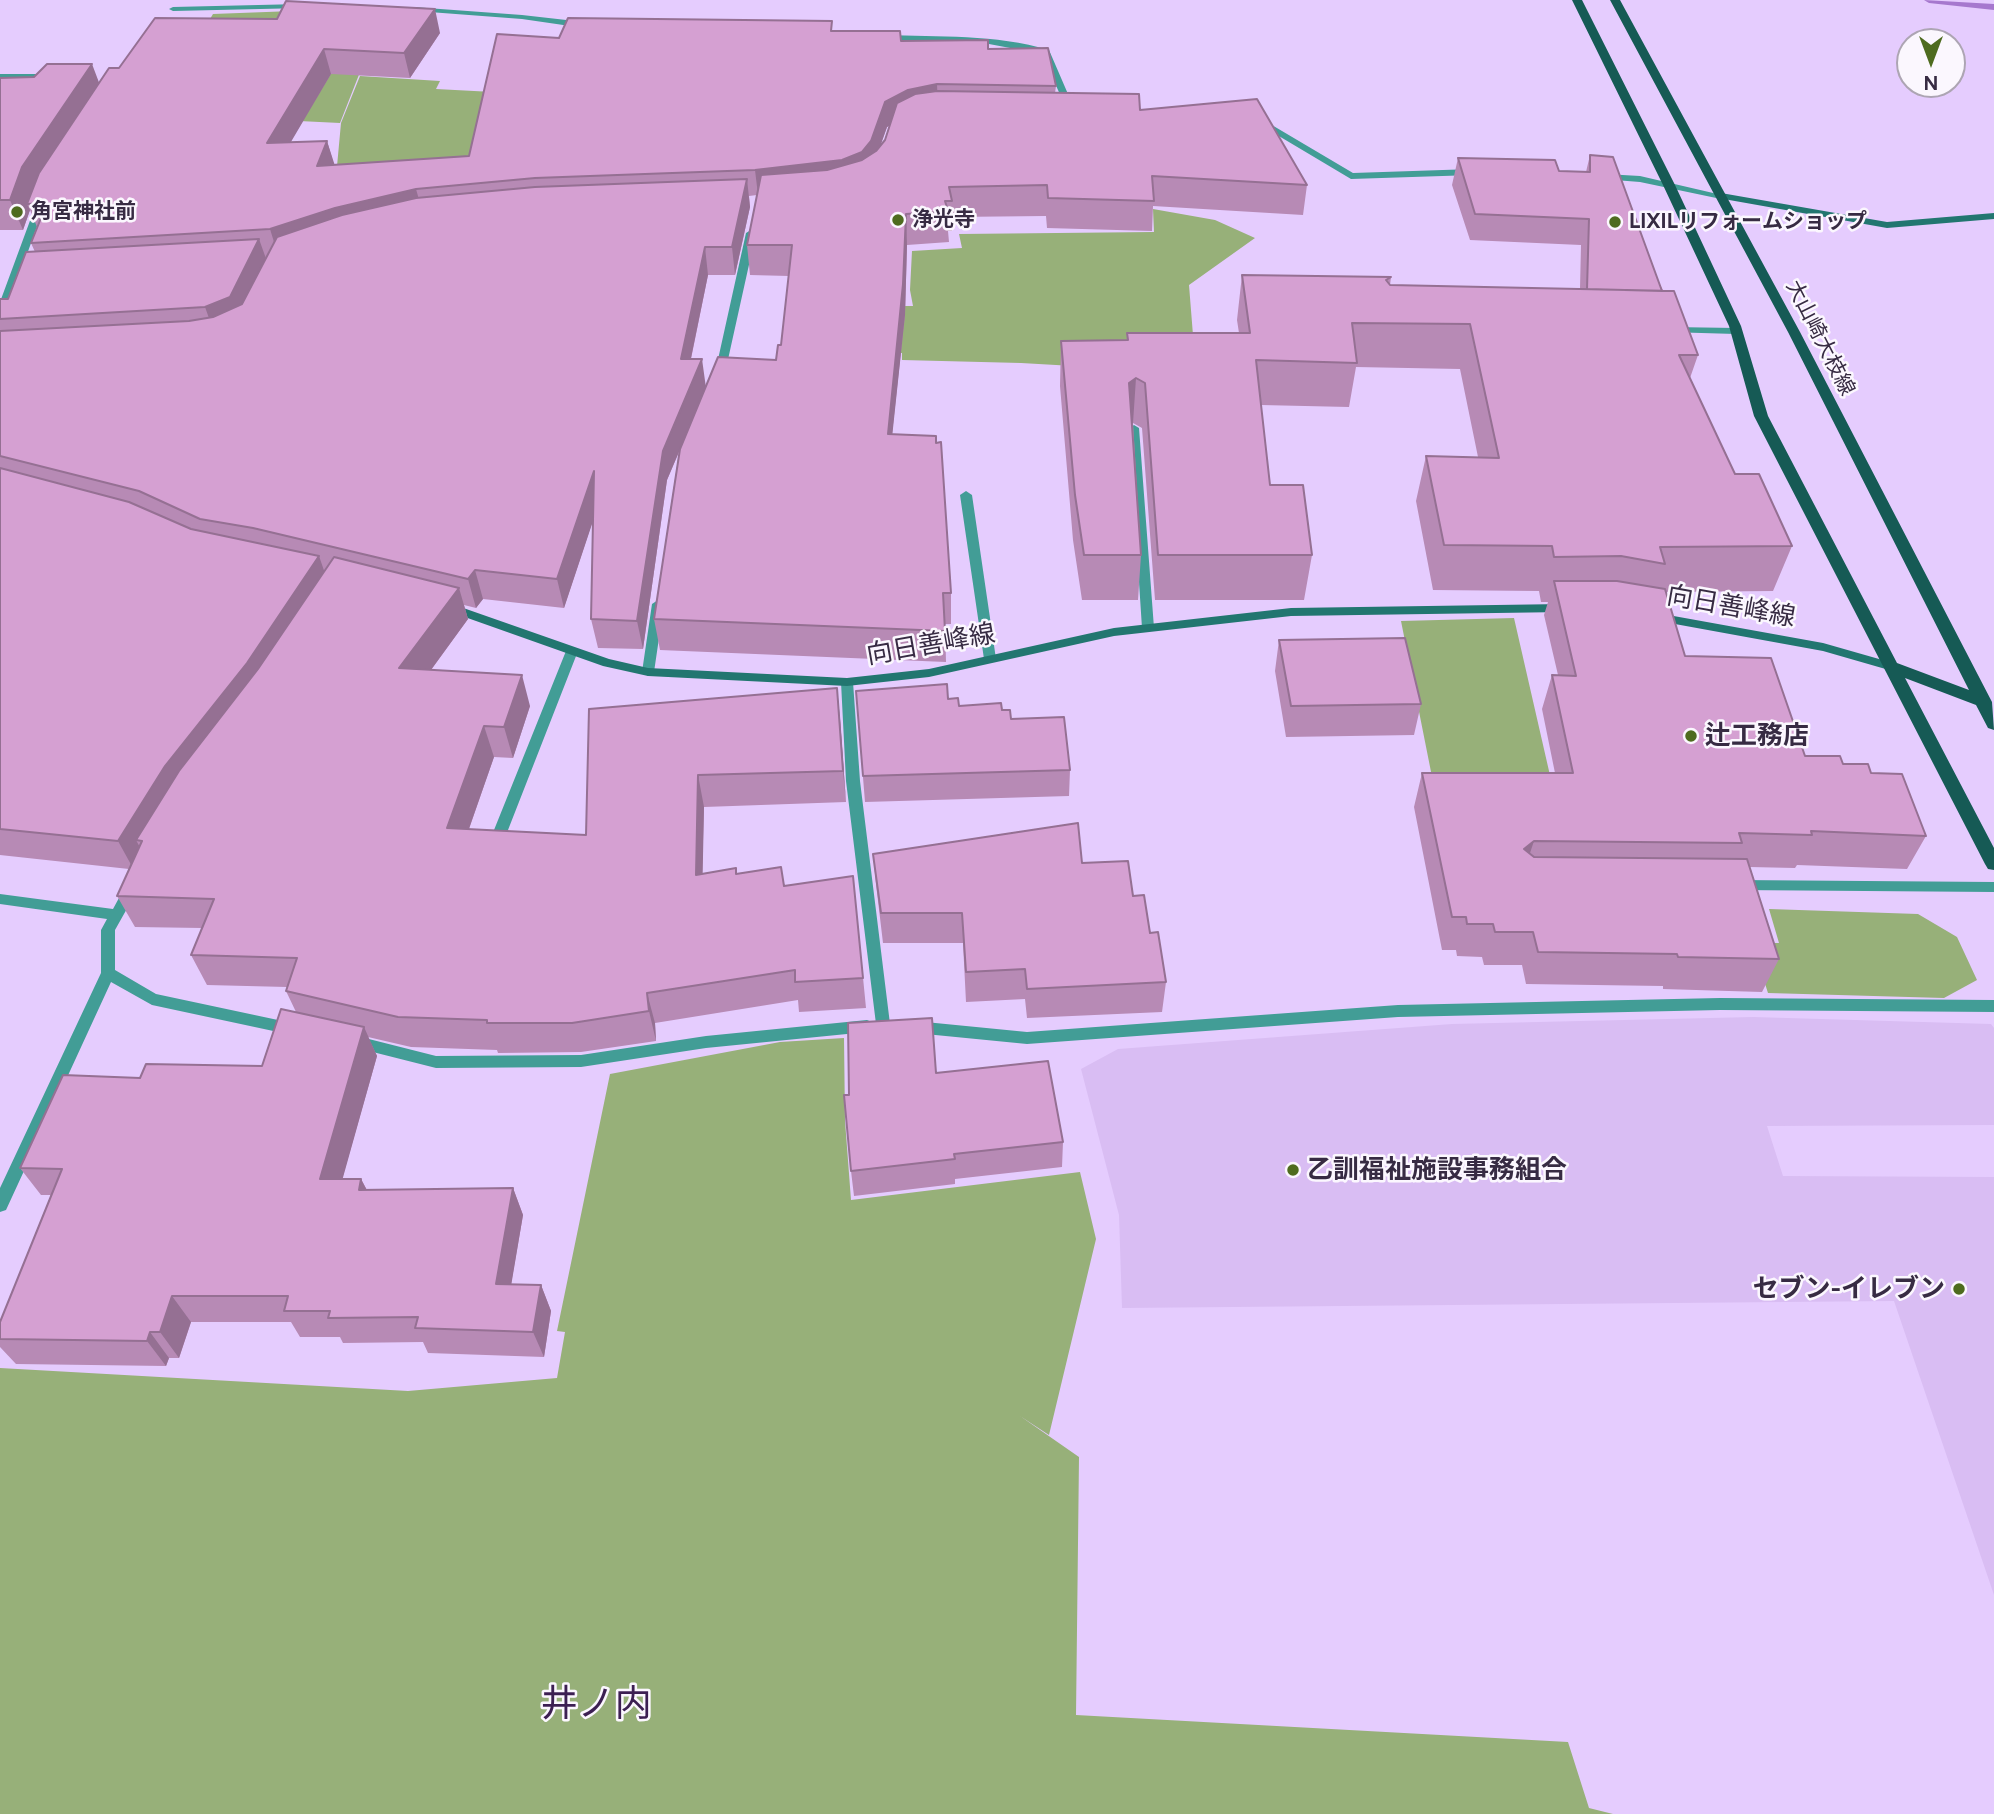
<!DOCTYPE html>
<meta charset="utf-8">
<style>
body{margin:0}
#map{position:relative;width:1994px;height:1814px;overflow:hidden;background:#e5ccfe;font-family:Figtree,sans-serif}
canvas{display:block}
.north{position:absolute;left:1896px;top:28px;width:70px;height:70px;box-sizing:border-box;background:#fbf7fe;border:2px solid #ada5b3;border-radius:50%;rotate:180deg;font-size:19px;font-weight:700;line-height:28px;text-align:center;color:#372b43}
.north::after{content:'';display:block;margin:auto;width:24px;height:32px;background:#4e6b1f;clip-path:polygon(50% 0,100% 100%,50% 72%,0 100%)}
</style>
<div id="map">
<canvas width="1994" height="1814"></canvas>
<div class="north">N</div>
</div>
<script>
const g = document.querySelector('canvas').getContext('2d');
g.lineJoin = 'round';
function fillPath(path, color) { g.fillStyle = color; g.fill(path, 'evenodd'); }
function stroke(path, color, width, dash) { g.strokeStyle = color; g.lineWidth = width; g.lineCap = dash ? 'butt' : 'round'; g.setLineDash(dash || []); g.stroke(path); }
function write(font, color, halo, rows, align = 'center') {
  g.font = font + ' Figtree,"Noto Sans JP",sans-serif'; g.lineWidth = 5; g.setLineDash([]); g.textBaseline = 'middle'; g.strokeStyle = halo; g.fillStyle = color; for (const [text, x, y, turn = 0] of rows) {
    g.save(); g.translate(x, y); g.rotate((+turn || 0) * Math.PI / 180); g.textAlign = isNaN(turn) ? turn : align; if (halo) g.strokeText(text, 0, 0); g.fillText(text, 0, 0); g.restore();
  }
}
fillPath(new Path2D(`
 M1753,1017l238,7 3,4v97l-227,1 16,50 211,1v418l-100,-294 -772,7 -3,-93 -38,-146 37,-20 334,-25z`), '#d9bdf3');
fillPath(new Path2D(`
 M293,11l69,56 -22,56 -41,-2 -102,-80 16,-27z
 M360,76l80,5 -4,8 57,3 46,60 -204,36 6,-65z
 M1153,209l62,11 40,18 -66,47 7,88 -175,-10 -119,-3v-7l-49,-1 6,-46h54l-3,-16 2,-39 50,-3 -3,-14 195,-2z
 M1514,618l43,188 -119,1 -37,-186z
 M1769,909l149,5 39,23 20,43 -33,18 -176,-5 -16,-50h27z
 M844,1038l1,83 6,79 229,-28 16,67 -47,196 -29,-19 59,41 -3,258 492,27 21,66 24,6h-1613v-446l408,23 149,-13 8,-46 -8,-1 53,-257 170,-32z`), '#97b079');
fillPath(new Path2D(`
 M1924,0l70,4v6l-65,-7z`), '#a678ce');
fillPath(new Path2D(`
 M1671,327l65,1 5,3 -5,3 -69,-2 -1,-2z
 M572,647l6,4 -70,179 -2,4h-10l-2,-4 72,-179z`), '#429d96');
fillPath(new Path2D(`
 M301,4h3v4l-131,3 -4,-2 4,-2z
 M413,7l109,8 62,7 4,3 -4,3 -62,-9 -106,-8h-3z
 M884,35c55,2 111,-1 165,15l25,58 -4,3 -4,-3 -24,-54 -53,-10 -108,-4v-4z
 M0,74h52l4,3 -4,3h-52z
 M1260,118l93,55 120,-4 5,3 -5,3 -122,4 -94,-56 -1,-2z
 M1605,174l35,2 86,20 -5,3 -81,-17 -38,-3v-4z
 M38,199l8,2 -41,115 -5,3v-17z
 M751,230l5,3 -31,140 -5,3 -5,-3 31,-140z
 M1134,425l5,3 15,200 -6,4 -6,-4 -13,-200z
 M966,491l6,4 24,164 -6,4 -6,-4 -24,-164z
 M658,600l6,4 -10,68 -6,4 -6,-4 10,-68z
 M847,678l6,4 7,99 30,243 -2,4h-10l-2,-4 -30,-243 -5,-99z
 M1736,880l258,2v10l-258,-2 -7,-5z
 M131,884l7,5 -23,41v40l41,24 136,29 5,2 2,4 -2,4 -5,2 -140,-30 -41,-23 -105,228 -6,2v-24l101,-215v-43l6,-11 -107,-15v-10l113,15 13,-24z
 M1720,998l274,2v12l-274,-2 -322,7 -371,27 -112,-11 -5,-2 -2,-4 2,-4 5,-2 112,11 371,-27z
 M867,1020l5,2 2,4 -2,4 -5,2 -161,16 -125,19 -145,1 -83,-21 -5,-2 -2,-4 2,-4 5,-2 83,21 145,-1 125,-19z`), '#429d96');
fillPath(new Path2D(`
 M1721,193l166,29 107,-9v6l-107,9 -169,-30 -2,-2z
 M449,603l160,56 39,9 199,10 82,-9 185,-41 177,-20 273,-4 6,4 -6,4 -273,4 -177,20 -185,41 -82,9 -199,-10 -45,-10 -158,-56 -2,-3z
 M1657,613l166,30 70,20 2,3 -6,4 -66,-19 -170,-31 -2,-3z`), '#227670');
fillPath(new Path2D(`
 M1572,0h10l93,185 66,141 27,90 129,247 72,27 -181,-358 -178,-332h10l180,332 192,370 2,28 -6,-2 -12,-23 -71,-27 89,170v22l-6,-1 -3,-5 -231,-448 -25,-90 -66,-141z`), '#165a55');
fillPath(new Path2D(`
 M832,21v10l69,10 87,8 68,37 -1,7 85,17 167,75 -4,30 -150,-9 -1,25 -105,-3 -1,-12 -94,1v14h-4l1,11 -42,3 -2,70 -13,119 59,159v31h-6l1,38 -286,-12 -6,-31 25,-167 -12,28 -24,169 -45,-1 -7,-29 2,-99 -29,88 -81,-9 -7,9 -12,-3 4,14 -37,51 99,36 -17,52 -19,-1 -25,72 117,6 3,-126 251,10 6,83 -142,5 -2,67h35l47,12 69,-10 13,132 -67,4 -1,-12 -143,23 1,18 -75,11 -83,1 -1,-3 -86,-3 -43,-10 9,19 -35,123h19l6,11 146,-2 10,27 -12,69 30,1 10,26 -7,46 -116,-4 -5,-11 -80,1 -3,-6h-40l-9,-15h-100l-12,36h-10l-3,8 -150,-2 -16,-17v-25l51,-127h-10l-21,-27 120,-90 122,-12 34,-54 -10,-21 1,-4 -80,-2 -16,-30 11,-27 -67,-1 -18,-31 12,-27 -129,-14v-556h8l27,-47 -4,-9 6,-16 -7,-17 -7,20h-23v-152l99,4 20,-14 321,-35 -30,45 -79,-4 -41,68 37,-1 7,24 135,-9 90,-118zM889,126l-4,14 -5,6 7,-19zM757,195l-10,50 3,30 39,1 -8,69 -5,15 -70,26 -15,-27 17,-84h27l15,-68 -1,-11z
 M1590,155l108,200 -8,23 45,96 57,72 -19,45 -107,1 19,64 120,100 38,8 28,9 55,63 -19,33 -110,-4 -2,3 -45,-1 29,92 -17,33 -99,-3v-3l-137,-2 -4,-19h-38l-2,-8 -25,-1 -1,-6h-14l-28,-143 8,-34h133l-13,-64 10,-34h6l-14,-60 4,-13h-7l-2,-11 -106,-1 -17,-89 10,-45 52,1 -18,-88 -104,-2 -7,40 -88,-2 9,80 42,70 -8,45h-149l-13,-172 -9,-5 8,132 -3,45h-56l-9,-60 -13,-154 1,-45 66,-1v-7h112l-2,-13 5,-45 149,2 -1,8 190,4 1,-44 -111,-5 -18,-55 6,-27 101,13 27,1z
 M1279,640l142,64 -7,31 -128,2 -11,-66z
 M856,691l92,8 11,7 43,4 68,60 -1,26 -204,6z
 M873,854l209,9 51,33 17,37 16,49 -4,30 -135,6 -2,-19 -59,3 -3,-59h-80l-7,-59z
 M936,1073l127,69 -1,25 -107,12v5l-101,12 -3,-25 -2,-76z`), '#b78ab5');
fillPath(new Path2D(`
 M435,9l5,24 -30,45 -6,-25z
 M324,49l7,25 -56,95 -8,-26z
 M92,64l11,29 -76,111 3,6 -7,20 -13,-30 12,-33z
 M937,84l1,25 -29,6 -22,12 -14,40 -115,28 -3,-25 153,-80z
 M327,141l8,25h-18z
 M747,179l3,28 -15,68 -3,-28z
 M416,189l7,25 -145,41 -8,-26 65,-21z
 M906,214l1,31 -2,70 -16,151 -1,-32z
 M259,239l10,28 -29,58 -25,10 -10,-28z
 M705,247l3,28 -23,112 -4,-28z
 M702,359l4,29 -39,92 -24,169 -6,-28 26,-170z
 M1136,378l-3,45 -7,5 3,-45z
 M594,471l6,29 -36,108 -7,-29z
 M319,556l10,29 -187,256 -6,-1 7,13 -9,17 -16,-29 47,-75z
 M475,570l8,29 -7,9 -8,-29z
 M459,588l9,31 -59,81 -10,-32z
 M522,675l8,31 -17,52 -9,-31z
 M837,688l3,31 6,83 -3,-31z
 M484,726l10,31 -36,103 -11,-32z
 M698,775l6,32 -2,99 -6,-31z
 M1534,841l-11,33 1,-25z
 M647,993l8,30 1,18 -7,-30z
 M364,1027l13,29 -42,150 -15,-27z
 M361,1179l14,27 -16,-16z
 M513,1188l10,27 -16,95 -11,-26z
 M541,1285l10,26 -7,46 -11,-25z
 M172,1296l19,26 -12,36 -19,-26z
 M150,1332l19,26 -3,8 -19,-25z`), '#957093');
const building = new Path2D(`
 M286,1l149,8 -31,44 -80,-4 -57,94 60,-2 -10,25 152,-10 28,-122 62,4 9,-20 264,3 -1,10h69l1,10 87,-1v9l60,-1 8,38 -119,-2 -29,6 -23,12 -14,39 -9,11 -20,8 -87,10 -220,8 -119,11 -81,19 -65,21 -239,14 16,-40 -20,1 12,-31 70,-105h10l36,-50 122,1z
 M47,64h45l-70,103 -12,33h-10v-122l34,-1z
 M937,91l202,3 1,16 117,-11 50,86 -155,-9 2,25 -106,-3 -1,-13 -98,2 3,14h-7l3,10 -42,3 -3,70 -15,150 48,2v7l5,-1 10,151h-8l2,38 -291,-12 26,-170 38,-92 58,3 2,-15h3l11,-100h-45l14,-70 66,-5 35,-10 14,-9 9,-11 12,-37 18,-9z
 M1590,155l23,2 49,134 -75,-2 2,-70 -114,-5 -17,-56 97,2 4,11 31,1z
 M747,179l-15,68h-27l-24,112h21l-39,92 -26,170 -46,-2 3,-148 -37,108 -82,-9 -7,9 -215,-51 -53,-9 -61,-28 -139,-35v-125l189,-10 24,-4 29,-13 35,-67 65,-22 74,-17 119,-11z
 M259,239l-29,58 -25,10 -205,12v-20h8l18,-47z
 M1242,275l149,2 -5,3 4,5 284,6 24,64h-19l56,119h24l33,72 -132,1 5,17 -44,-8 -67,1 -2,-11 -108,-1 -18,-89 73,2 -29,-134 -118,-1 5,40 -101,-3 14,125h33l9,70h-154l-13,-172 -9,-5 -7,5 12,172h-57l-9,-60 -14,-154 67,-1 -1,-7h123z
 M0,468l129,34 62,27 128,27 -72,107 -82,103 -47,75 -118,-12z
 M334,557l125,31 -60,80 123,7 -18,52 -20,-1 -37,102 139,7 3,-126 248,-21 6,83 -145,4 -2,100 40,-7v6l45,-7 3,19 69,-10 10,102 -68,4v-12l-148,23 2,18 -77,12h-85v-3l-89,-3 -112,-26 11,-33 -106,-3 23,-56 -97,-3 25,-55 -6,-1 43,-69 79,-102z
 M1554,581h63l48,8 20,67 86,2 34,98h35l3,8h25l3,9 31,1 24,62 -115,-5 1,4 -73,-2 3,10 -208,-2 -10,8 10,8 213,2 32,100 -101,-2 -1,-3 -139,-2 -5,-20h-38l-2,-8h-26l-1,-7h-14l-30,-144h151l-21,-98 24,1z
 M1405,638l16,66 -130,2 -12,-66z
 M947,684l1,15 10,-1 1,8 42,-3 1,7h8l1,9 53,-2 6,53 -207,6 -7,-85z
 M1078,823l4,40 46,-2 5,35 11,-1 6,38 8,-1 8,50 -139,7 -2,-20 -59,3 -4,-59h-81l-8,-59z
 M281,1009l83,18 -44,152h41l-2,11 154,-2 -17,96 45,1 -8,47 -118,-4 3,-11 -90,1 2,-7h-46l4,-15h-116l-12,36h-10l-3,9 -147,-2v-17l62,-153 -42,-1 43,-93 77,3 6,-14 116,2z
 M932,1018l4,55 112,-12 15,81 -109,12 1,5 -104,12 -7,-76h5l-1,-72z`);
fillPath(building, '#d5a0d2');
stroke(building, '#957093', 2);
for (const [x, y, r, color] of [
 [17,212,7,"#4e6b1f"],
 [898,220,7,"#4e6b1f"],
 [1615,222,7,"#4e6b1f"],
 [1691,736,7,"#4e6b1f"],
 [1293,1170,7,"#4e6b1f"],
 [1959,1289,7,"#4e6b1f"]
]) { const dot = new Path2D(); dot.arc(x, y, r, 0, 2 * Math.PI); g.fillStyle = color; g.fill(dot); stroke(dot, '#fbf7fe', 2.5); }
write('bold 21px', '#372b43', '#fbf7fe', [
 ["角宮神社前",31,212],
 ["浄光寺",912,220],
 ["LIXILリフォームショップ",1629,222]
], 'left');
write('21px', '#372b43', '#fbf7fe', [
 ["大山崎大枝線",1820,338,63]
]);
write('26px', '#372b43', '#fbf7fe', [
 ["向日善峰線",1731,607,10],
 ["向日善峰線",931,645,-10]
]);
write('bold 26px', '#372b43', '#fbf7fe', [
 ["辻工務店",1705,736],
 ["乙訓福祉施設事務組合",1307,1170],
 ["セブン-イレブン",1945,1289,"right"]
], 'left');
write('37px', '#3c1f52', '#fbf7fe', [
 ["井ノ内",596,1705]
]);
</script>
